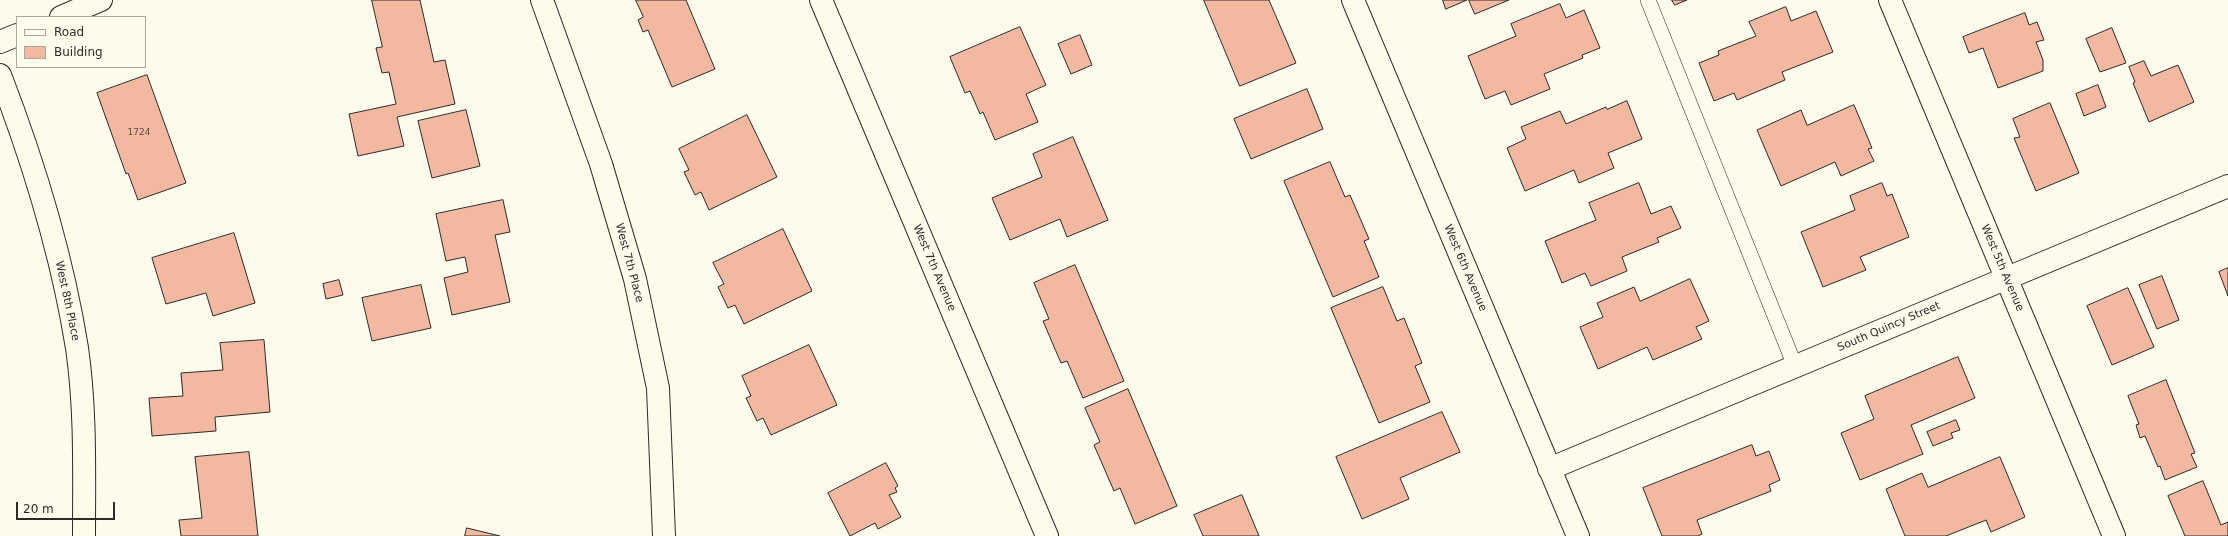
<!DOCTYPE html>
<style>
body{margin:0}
#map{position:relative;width:2228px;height:536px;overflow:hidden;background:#fdfbea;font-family:"DejaVu Sans",sans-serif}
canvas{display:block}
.legend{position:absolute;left:16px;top:16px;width:130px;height:52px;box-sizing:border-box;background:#fdfbea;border:1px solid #a9a89e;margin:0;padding:5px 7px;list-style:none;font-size:12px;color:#2b2b2b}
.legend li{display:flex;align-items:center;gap:8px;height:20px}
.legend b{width:20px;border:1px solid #a9a89e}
.scale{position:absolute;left:16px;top:502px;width:99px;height:18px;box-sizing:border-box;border:2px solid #2b2b2b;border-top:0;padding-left:5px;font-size:12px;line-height:14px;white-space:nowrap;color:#2b2b2b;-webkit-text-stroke:3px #fdfbea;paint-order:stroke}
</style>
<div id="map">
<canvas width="2228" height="536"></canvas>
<ul class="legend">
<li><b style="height:5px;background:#fdfbea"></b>Road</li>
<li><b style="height:11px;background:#f2b8a0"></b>Building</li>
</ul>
<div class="scale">20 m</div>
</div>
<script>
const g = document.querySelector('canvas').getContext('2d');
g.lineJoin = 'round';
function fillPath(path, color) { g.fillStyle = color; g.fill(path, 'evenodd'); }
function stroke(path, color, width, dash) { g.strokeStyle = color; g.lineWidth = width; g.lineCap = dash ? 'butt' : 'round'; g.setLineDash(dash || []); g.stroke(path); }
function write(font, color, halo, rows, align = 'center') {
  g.font = font + ' "DejaVu Sans",sans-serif'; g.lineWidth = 3; g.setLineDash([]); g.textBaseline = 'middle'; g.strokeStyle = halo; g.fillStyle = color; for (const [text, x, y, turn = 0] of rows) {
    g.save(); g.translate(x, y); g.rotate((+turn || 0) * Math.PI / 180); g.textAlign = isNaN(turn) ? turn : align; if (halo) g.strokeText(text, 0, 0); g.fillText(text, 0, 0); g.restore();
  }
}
const building = new Path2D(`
 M372,0h48l14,62 11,-2 10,44 -58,13 7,29 -46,10 -9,-42 47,-10 -7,-32 -7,1 -6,-25 6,-1z
 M636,0h50l29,69 -43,18 -24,-57 -5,2 -5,-12 5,-3z
 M1204,0h65l27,63 -56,23z
 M1443,0h24l-21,9z
 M1469,0h40l-34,14z
 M1672,0h15l-12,5z
 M1560,4l6,14 18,-8 16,38 -18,7 1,3 -39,16 6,15 -39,16 -6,-14 -20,8 -17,-43 48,-20 -5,-12z
 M1786,7l5,14 25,-10 17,41 -51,20 3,8 -48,20 -3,-7 -20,8 -15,-38 20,-8 -1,-4 38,-15 -7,-14z
 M2025,13l4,12 8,-3 7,18 -8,2 7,18v11l-45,17 -15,-40 -14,5 -6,-16z
 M1020,27l26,58 -20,9 12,28 -43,18 -12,-28 -3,2 -10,-23 -5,2 -15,-36z
 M2112,28l14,35 -26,9 -14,-33z
 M1080,35l12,30 -21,9 -13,-30z
 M2144,61l7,15 27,-11 16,37 -45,20 -16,-39 2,-1 -6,-15z
 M147,75l39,108 -48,17 -10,-27 -2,1 -29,-81z
 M2098,85l8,22 -22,9 -8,-22z
 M1307,89l16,40 -72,30 -17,-40z
 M1627,101l15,38 -34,14 6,15 -35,15 -5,-13 -49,21 -18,-43 19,-9 -5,-12 39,-16 6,13 40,-17 1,2z
 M2050,103l29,70 -43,18 -22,-53 6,-1 -7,-18z
 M1854,105l18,43 -4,1 6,12 -33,15 -6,-14 -54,24 -24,-56 44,-20 6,15z
 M466,110l14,56 -48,12 -14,-57z
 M747,115l30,62 -68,33 -8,-18 -6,3 -11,-23 5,-2 -10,-21z
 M1073,137l35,83 -41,17 -7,-18 -50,21 -18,-42 50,-21 -9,-23z
 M1330,162l15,35 5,-2 19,44 -5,2 15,36 -46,20 -49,-116z
 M1639,183l12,31 20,-8 10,22 -24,10 2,4 -37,15 5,14 -36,15 -6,-13 -23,10 -17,-42 51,-21 -7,-17z
 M1882,183l5,13 5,-2 17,43 -49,20 6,13 -43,17 -22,-55 54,-22 -5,-14z
 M503,200l7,32 -15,3 15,67 -58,13 -8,-37 24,-6 -3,-15 -19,4 -10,-47z
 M783,229l29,62 -68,33 -9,-19 -7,3 -10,-21 6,-3 -11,-21z
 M234,233l21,70 -42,13 -7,-23 -40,11 -14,-46z
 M1075,265l49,116 -41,17 -16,-37 -6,2 -18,-42 6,-2 -15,-36z
 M2228,268v28l-9,-24z
 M2162,276l17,44 -22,9 -18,-44z
 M1690,279l19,42 -13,6 6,12 -49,21 -6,-13 -49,22 -18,-42 23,-10 -6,-14 37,-16 6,14z
 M339,280l4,15 -17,4 -3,-15z
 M421,285l10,43 -59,13 -10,-43z
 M1383,287l14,34 7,-3 18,45 -7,3 15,36 -51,21 -48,-115z
 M2128,288l26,59 -42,18 -25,-59z
 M264,340l6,72 -55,5 1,14 -64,5 -3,-38 34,-2 -2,-23 42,-3 -3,-27z
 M809,345l28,60 -66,30 -8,-17 -6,3 -11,-23 5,-2 -9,-20z
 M1958,357l17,41 -64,27 12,29 -63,26 -19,-47 33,-14 -9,-23z
 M2166,380l29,73 -4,1 6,13 -32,13 -5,-14 -2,1 -13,-31 -5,2 -4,-13 3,-1 -11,-28z
 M1128,389l49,117 -42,18 -15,-36 -6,3 -20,-46 6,-3 -15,-34z
 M1442,412l18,40 -60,26 9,21 -47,20 -26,-62z
 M1956,420l4,10 -9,3 2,5 -20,8 -6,-14z
 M1752,445l4,11 13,-5 11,29 -11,5 2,6 -74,29 5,14 -4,2h-36l-19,-48z
 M249,452l9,84h-77l-2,-16 23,-2 -7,-61z
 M2000,457l25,60 -34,15 -5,-12 -40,16h-41l-19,-47 36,-16 6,14z
 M886,463l12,23 -3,2 2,4 -8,3 12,22 -23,12 -3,-6 -25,13 -22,-43z
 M2203,481l18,44 7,-3v14h-43l-17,-40z
 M1242,495l17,41h-56l-9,-21z
 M467,528l33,8h-35z`);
fillPath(building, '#f2b8a0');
stroke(building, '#2b2b2b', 1);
const service = new Path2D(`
 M1648,0l147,366`);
const minor = new Path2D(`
 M542,0l59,164 34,115 23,109 6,148
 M1353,0l225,536
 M1890,0l224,536
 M0,75c34,88 62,180 77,273 9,62 7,126 7,188
 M1549,469l679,-283`);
const tertiary = new Path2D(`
 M821,0l226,536
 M61,17l40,-17
 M0,42l17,-7`);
stroke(service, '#2b2b2b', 16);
stroke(minor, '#2b2b2b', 24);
stroke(tertiary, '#2b2b2b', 24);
stroke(service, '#fdfbea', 15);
stroke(minor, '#fdfbea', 22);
stroke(tertiary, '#fdfbea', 22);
write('9px', '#5d4e48', null, [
 ["1724",139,133]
]);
write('11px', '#2b2b2b', '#fdfbea', [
 ["West 7th Place",629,263,75],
 ["West 7th Avenue",934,268,67],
 ["West 6th Avenue",1465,268,67],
 ["West 5th Avenue",2002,268,67],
 ["West 8th Place",67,301,78],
 ["South Quincy Street",1889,327,-23]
]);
</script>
